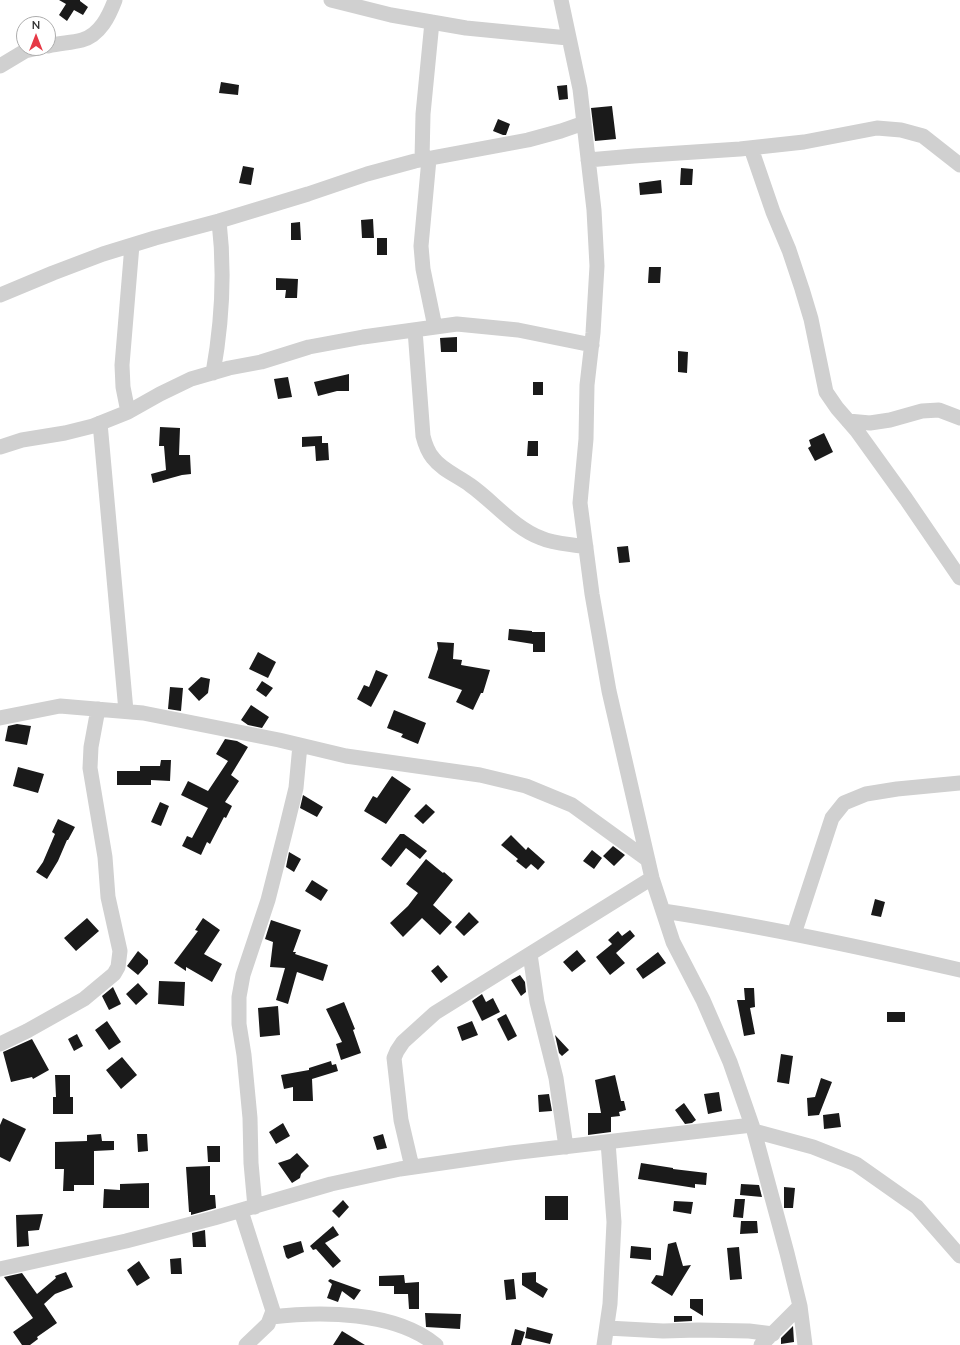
<!DOCTYPE html>
<style>
body{margin:0}
#map{position:relative;width:960px;height:1345px;overflow:hidden;background:#fff;font-family:Lato,sans-serif}
canvas{display:block}
.north{position:absolute;left:16px;top:16px;width:40px;height:40px;box-sizing:border-box;background:#fff;border:1px solid #adadad;border-radius:50%;rotate:0deg;font-size:11px;font-weight:700;line-height:16px;text-align:center;color:#333}
.north::after{content:'';display:block;margin:auto;width:14px;height:18px;background:#e63946;clip-path:polygon(50% 0,100% 100%,50% 72%,0 100%)}
</style>
<div id="map">
<canvas width="960" height="1345"></canvas>
<div class="north">N</div>
</div>
<script>
const g = document.querySelector('canvas').getContext('2d');
g.lineJoin = 'round';
function fillPath(path, color) { g.fillStyle = color; g.fill(path, 'evenodd'); }
function stroke(path, color, width, dash) { g.strokeStyle = color; g.lineWidth = width; g.lineCap = dash ? 'butt' : 'round'; g.setLineDash(dash || []); g.stroke(path); }
fillPath(new Path2D(`
 M59,0h21v1l8,6 -5,8 -9,-5 -7,11 -8,-6 7,-11z
 M221,82l18,3 -1,10 -19,-2z
 M567,85l1,14 -9,1 -2,-14z
 M612,106l4,33 -21,2 -4,-33z
 M498,119l12,5 -4,11h-3l-10,-4z
 M243,166l11,2 -3,17 -12,-2z
 M681,168l12,1 -1,16h-12z
 M661,180l1,13 -22,2 -1,-12z
 M373,219l1,19h-12l-1,-18z
 M300,222l1,18h-10v-17z
 M377,238h10v17h-10z
 M649,267h12l-1,16h-12z
 M276,278l22,1 -1,19h-12l1,-8h-10z
 M457,337v15h-16l-1,-14z
 M678,351l10,1 -1,21 -9,-1z
 M349,374v17h-12l-19,5 -4,-14z
 M288,377l4,20 -14,2 -4,-20z
 M533,382h10v13h-10z
 M160,427l20,1 -1,27h11l1,19 -9,1 -29,8 -2,-9 15,-4 -2,-24h-5z
 M824,433l9,19 -18,9 -7,-13 3,-2 -2,-6z
 M322,436v7h6l1,17 -13,1 -1,-15 -13,1v-10z
 M528,441h10v15h-11z
 M628,546l2,16 -11,1 -2,-16z
 M509,629l23,2v1h13v20h-12v-8l-25,-4z
 M437,642l17,1 -1,16 9,1 -1,5 29,5 -7,23h-2l-8,17 -17,-8 6,-12 -34,-12 10,-29z
 M258,652l18,10 -8,16 -19,-9z
 M376,670l12,5 -17,32 -14,-8 7,-14 5,2z
 M201,677l9,2 -2,14 -9,8 -11,-12z
 M262,681l11,7 -7,9 -10,-7z
 M170,687l13,1 -2,23 -13,-2z
 M251,705l18,12 -7,11 -14,-3 -7,-5z
 M394,710l32,13 -8,21 -17,-7 2,-3 -16,-6z
 M17,724l14,2 -4,19 -22,-4 3,-15z
 M225,739l12,2 11,6 -17,28 8,6 -14,21 7,4 -6,12 -2,-1 -14,27 -3,-2 -6,13 -19,-9 5,-10 5,2 16,-30 -27,-13 7,-14 20,10 20,-30 -12,-7z
 M161,760h10l-1,21 -19,-1v5h-34v-14h23v-5h20z
 M18,767l26,7 -6,19 -25,-7z
 M392,776l19,13 -25,35 -22,-13 9,-15 4,2z
 M303,795l20,12 -6,10 -17,-9z
 M160,802l9,4 -8,20 -10,-4z
 M426,804l9,8 -12,12 -9,-8z
 M58,819l17,8 -7,13h-1l-9,21 -11,18 -11,-7 7,-10 12,-28 -3,-2z
 M400,834h4l23,17 -7,8 -14,-11 -15,19 -10,-8z
 M511,835l15,15 2,-3 17,15 -7,8 -7,-6 -5,5 -10,-8 2,-2 -17,-14z
 M613,846l12,9 -11,11 -11,-10z
 M592,850l10,8 -8,11 -11,-8z
 M289,852l12,7 -7,13 -8,-5z
 M426,859l17,14 1,-1 9,8 -20,25 19,17 -12,13 -18,-17 -19,19 -13,-14 18,-17 10,-13 -12,-9z
 M312,880l16,10 -7,11 -16,-10z
 M875,899l10,3 -4,15 -10,-2z
 M469,912l10,10 -15,14 -9,-9z
 M87,918l12,13 -23,20 -12,-13z
 M203,918l17,12 -16,24 18,10 -10,18 -26,-15v4l-12,-8 24,-32 -3,-1z
 M271,920l30,10 -8,22h3l-1,2 33,11 -5,16 -26,-9 -9,32 -12,-4 9,-32 -15,-1 3,-25 -8,-3z
 M630,930l5,6 -19,17 9,10 -15,12 -14,-18 16,-13 -4,-4 10,-9 4,5z
 M577,950l9,11 -14,11 -9,-10z
 M138,951l10,9v4l-10,11 -11,-9z
 M658,952l8,11 -23,16 -7,-10z
 M438,965l10,12 -7,6 -10,-12z
 M520,975l5,7 1,10 -5,4 -10,-16z
 M159,981l26,1 -1,24 -26,-2z
 M138,983l10,11 -12,11 -10,-11z
 M113,987l8,17 -12,6 -7,-14z
 M744,988h10l1,19 -5,1 5,26 -11,2 -7,-36h8z
 M482,994l4,8 7,-4 7,14 -18,9 -10,-20z
 M344,1002l11,27 -2,1 8,23 -20,7 -5,-16 6,-2 -16,-33z
 M278,1006l2,29 -20,2 -2,-29z
 M887,1012h18v10h-18z
 M506,1014l11,22 -9,5 -11,-22z
 M107,1021l14,21 -12,8 -14,-20z
 M472,1021l6,14 -16,6 -5,-14z
 M77,1034l6,12 -9,5 -6,-12z
 M555,1035l14,15 -7,6 -3,-3z
 M32,1039l17,31 -16,9 -1,-2 -21,5 -8,-30z
 M781,1054l12,2 -4,28 -12,-2z
 M122,1057l15,18 -16,14 -15,-19z
 M331,1061l1,4 4,-1 2,7 -26,8 1,22h-20v-14l-9,2 -3,-14 28,-5v-2z
 M55,1075h15v22h3v17h-20v-17h3z
 M615,1075l6,26h3l2,9 -7,2 1,4 -9,1v15l-23,3v-22h13l-6,-33z
 M821,1078l11,4 -13,33 -11,1 -1,-18 8,-1z
 M719,1092l3,19 -14,3 -4,-20z
 M549,1094l3,17 -13,1 -1,-17z
 M684,1103l12,17 -4,3 -7,1 -10,-14z
 M839,1113l2,14 -17,2 -1,-14z
 M3,1118l23,11 -16,33 -10,-5v-32z
 M283,1123l7,13 -14,8 -7,-12z
 M101,1134l1,7h12v9l-20,1v34h-20v6h-11l1,-22h-9v-27l32,-1v-6z
 M137,1134h10l1,17 -10,1z
 M383,1134l4,14 -10,2 -4,-13z
 M207,1146h13v16h-12z
 M297,1153l12,13 -8,8 -1,4 -8,5 -14,-20 12,-4z
 M641,1163l32,5v1l34,4 -1,12 -11,-1v4l-57,-9z
 M210,1166v29h5l1,13 -25,7v-3h-2l-3,-45z
 M149,1183v25h-46l1,-19 16,1v-6z
 M741,1184l18,1 3,12 -22,-2z
 M784,1187l11,1 -2,20h-9z
 M545,1196h23v24h-23z
 M735,1199h10l-2,19 -10,-1z
 M343,1200l6,7 -10,11 -7,-7z
 M674,1201l19,1 -2,12 -18,-3z
 M43,1214l-4,16 -11,1 1,15 -12,1 -1,-32z
 M741,1221h16l1,12 -18,1z
 M333,1226l6,9 -14,8 16,18 -8,7 -17,-19 -3,1 -3,-4z
 M205,1230l1,17h-13l-1,-14z
 M301,1241l3,11 -16,7 -2,-2 -3,-11z
 M676,1242l7,24 8,-1 -19,31 -21,-13 5,-8 7,1 5,-32z
 M631,1246l20,2v12l-21,-2z
 M739,1247l3,32 -12,1 -3,-32z
 M181,1258l1,16h-11l-1,-15z
 M139,1261l11,17 -13,8 -10,-16z
 M66,1272l7,15 -18,7 -11,10 13,19 -20,14 1,2 -8,6h-8l-9,-13 20,-14 -29,-41 18,-4 15,21 19,-16 -1,-2z
 M536,1272v10l12,7 -5,9 -21,-13v-12z
 M404,1275l1,8 14,-1v27h-10l-1,-15h-14v-8h-15v-10z
 M330,1279l31,11 -7,10 -12,-9 -4,11 -11,-4 5,-14 -4,-3z
 M514,1279l2,20 -10,1 -2,-20z
 M690,1299h13v17l-13,-8z
 M425,1313l36,1 -1,15 -34,-2z
 M674,1316h18v5l-18,1z
 M793,1326l1,16 -13,2v-6z
 M527,1327l26,7 -3,10 -25,-6z
 M515,1329l10,3 -4,13h-10z
 M342,1331l23,14h-32z`), '#1a1a1a');
stroke(new Path2D(`
 M331,0l60,15 75,13 102,10
 M561,0l19,89 14,121 3,56 -4,67 -6,52 -1,54 -6,64 12,91 17,97 43,187 21,64 30,58 27,62 24,69 33,122 13,53 5,39
 M48,46c11,-3 23,-3 34,-6 18,-5 27,-24 33,-40
 M0,66l25,-15 13,-3
 M751,148l22,64 16,38 13,39 9,30 15,73 11,16 20,23 49,68 54,79
 M429,159l-8,87 2,23 12,58
 M422,160l1,-46 9,-92
 M588,160l46,-4 106,-7 64,-7 73,-14 24,2 22,6 37,29
 M0,295l53,-22 50,-19 52,-16 64,-17 89,-27 59,-20 48,-13 113,-21 33,-9 23,-8
 M415,330l8,106c2,8 4,15 10,22 9,12 25,18 37,27 23,16 44,43 71,53 13,6 30,6 45,9
 M213,373c9,-50 12,-101 6,-152
 M128,412l-5,-25 -1,-22 10,-120
 M848,421l22,2 20,-3 32,-9 17,-1 21,8
 M100,423l26,288
 M0,447l22,-7 43,-7 28,-7 35,-14 32,-18 31,-15 38,-11 32,-6 48,-15 54,-10 94,-13 61,6 74,15
 M0,718l60,-12 83,7 136,27 67,16 134,19 46,11 46,19 76,55
 M663,911c100,15 198,36 297,59
 M794,934l38,-116 12,-15 22,-9 31,-5 63,-6
 M530,954l7,48 19,76 10,69
 M0,1044l27,-13 57,-32 30,-25 4,-7 2,-16 -12,-54 -3,-40 -15,-89 1,-21 7,-38
 M754,1131l59,16 43,17 61,43 43,49
 M412,1167l-11,-47 -7,-62 3,-7 6,-9 32,-29 217,-135
 M255,1207l-4,-44 -1,-45 -6,-63 -5,-31v-27l4,-22 25,-75 17,-67 11,-45 4,-43
 M241,1211l32,100 -5,13 -22,21
 M0,1269l126,-28 88,-23 117,-34 69,-15 111,-16 241,-28
 M271,1317c50,-6 124,-6 165,28
 M607,1328l56,3 35,-1 51,1 24,3
 M604,1345l6,-41 4,-82 -6,-80
 M761,1345l39,-39`), '#d0d0d0', 15);
</script>
